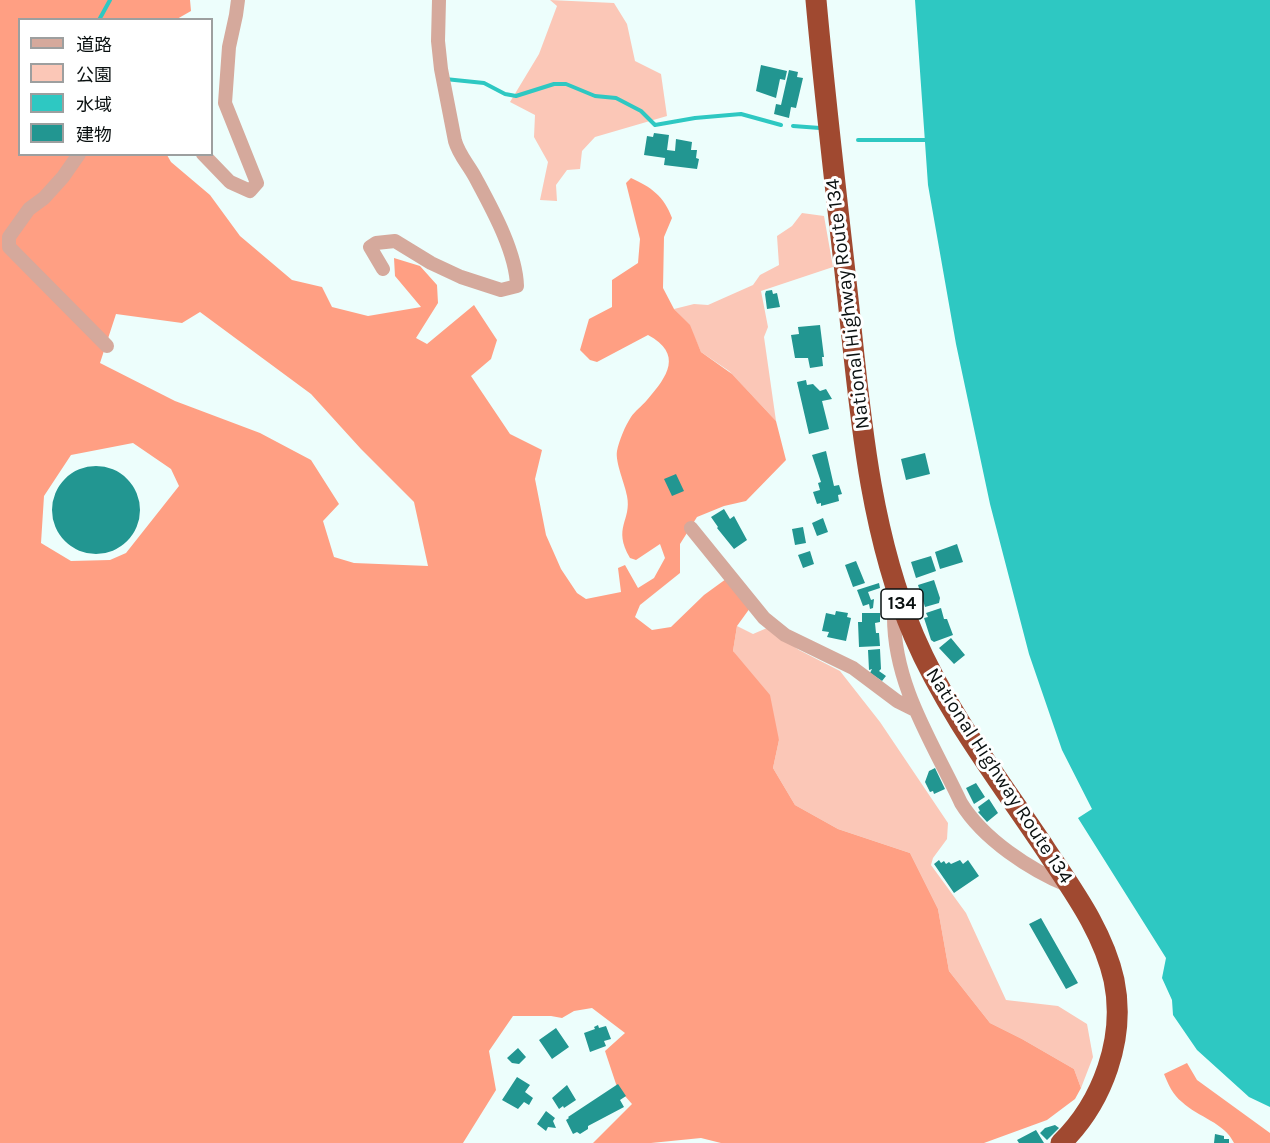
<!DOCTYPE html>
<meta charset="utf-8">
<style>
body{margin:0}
#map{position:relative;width:1270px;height:1143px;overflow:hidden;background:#edfefc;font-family:Karla,"Noto Sans JP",sans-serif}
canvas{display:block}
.legend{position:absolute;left:18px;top:18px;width:195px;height:138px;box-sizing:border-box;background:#fff;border:2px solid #9d9f9f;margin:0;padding:8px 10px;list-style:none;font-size:18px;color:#0a1010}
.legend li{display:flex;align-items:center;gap:12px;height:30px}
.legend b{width:30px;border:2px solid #9d9f9f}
</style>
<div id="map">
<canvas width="1270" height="1143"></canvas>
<ul class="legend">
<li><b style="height:8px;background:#d5a99c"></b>道路</li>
<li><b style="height:16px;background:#fbc7b7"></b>公園</li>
<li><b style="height:16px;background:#2ec8c2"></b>水域</li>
<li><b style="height:16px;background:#229691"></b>建物</li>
</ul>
</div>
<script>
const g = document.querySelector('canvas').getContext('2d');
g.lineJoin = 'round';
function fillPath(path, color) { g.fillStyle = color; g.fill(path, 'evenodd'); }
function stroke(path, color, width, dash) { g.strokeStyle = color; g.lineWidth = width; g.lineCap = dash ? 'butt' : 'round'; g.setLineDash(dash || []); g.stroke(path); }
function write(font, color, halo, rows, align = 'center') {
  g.font = font + ' Karla,sans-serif'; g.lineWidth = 6; g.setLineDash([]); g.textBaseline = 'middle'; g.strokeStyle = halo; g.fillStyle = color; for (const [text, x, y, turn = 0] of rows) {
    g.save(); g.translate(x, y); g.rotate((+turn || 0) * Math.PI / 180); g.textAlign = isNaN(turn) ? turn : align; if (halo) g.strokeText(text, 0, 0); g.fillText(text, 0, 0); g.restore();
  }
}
fillPath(new Path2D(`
 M550,0l64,3 13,21 8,37 26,13 6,42 -72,21 -13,14 -2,18 -13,1 -11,15 1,16 -17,-1 8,-38 -14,-25 1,-22 -25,-13 29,-48 18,-48z
 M802,213l22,3 9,51 -72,24 7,36 -4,10 12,84 -47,-50 -28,-19 -12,-27 -15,-16 20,-5 14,1 45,-20 7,-10 19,-10 -2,-29 15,-10z
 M737,626l16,8 14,-6 32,22 41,21 40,51 68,101 -1,16 -14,19 -2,7 35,48 40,87 52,6 29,18 6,33 -12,31 -7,-19 -52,-30 -32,-16 -41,-52 -11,-62 -28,-56 -72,-24 -43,-24 -22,-37 6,-28 -46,-89z`), '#fbc7b7');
fillPath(new Path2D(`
 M0,0h190l1,11 -14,8 -157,1v134l147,1 4,7 39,33 30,41 52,44 30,7 10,20 36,9 53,-9 -26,-31 -1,-18 26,8 17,19 1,18 -22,35 11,6 47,-39 23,35 -6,19 -20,17 39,58 32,16 -7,29 11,56 15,34 16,24 9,6 35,-7 -3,-24 7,-3 13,23 16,-10 11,-20 -5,-14 -24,16 -6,-2c-18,-31 2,-37 -3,-62 -2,-12 -12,-34 -10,-45 2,-10 8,-25 14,-34 4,-6 11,-11 16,-17 21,-24 36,-46 1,-65l-51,27 -7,-2 -10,-10 9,-31 23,-12v-27l26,-17 2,-24 -14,-56 5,-5c20,9 33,18 41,40l-8,19 -1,51 11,21 16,16 11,27 31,22 44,47 10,39 -40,41 -22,5 -27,11 -17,27v29l-40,32 -5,12 17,13 19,-3 33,-32 22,-16 24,29 -13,18 -4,25 37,44 9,45 -6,28 22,37 43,24 72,24 28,56 11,62 41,52 32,16 52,30 7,19 -6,11 -28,21 -63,23h-263l-20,-5 -50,5h-58l39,-39 -15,-17 -12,-36 20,-18 -33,-25 -18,3 -12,7 -11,-2h-38l-24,35 7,39 -33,53h-463zM200,312l111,82 50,55 53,53 14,64 -74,-3 -20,-6 -11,-36 16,-17 -28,-44 -51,-27 -85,-32 -75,-38 16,-49 66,9zM133,443l38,26 8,17 -53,67 -16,7 -39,1 -30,-18 3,-47 27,-41z
 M1187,1063l10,17 73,53v10h-36c-9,-20 -36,-26 -52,-41 -9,-7 -14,-18 -18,-28z`), '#ff9f83');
fillPath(new Path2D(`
 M915,0h355v1107l-21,-10 -52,-47 -24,-35 -1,-15 -10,-22 4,-20 -88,-140 14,-9 -30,-59 -33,-96 -39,-150 -34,-160 -28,-159z`), '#2ec8c2');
stroke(new Path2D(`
 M99,20l11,-20
 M445,79l39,4 21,11 11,2 38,-12h12l29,12 21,2 25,13 14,14 40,-7 46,-4 40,11
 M793,126l27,2
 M858,140h67`), '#2ec8c2', 4);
fillPath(new Path2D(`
 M761,65l26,6 -2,9 -5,-1 -4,19 -20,-7z
 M789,70l9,2 -1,5 6,1 -7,30 -5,-1 -2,11 -15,-4 2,-10 5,1z
 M654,133l15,2 -2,15 8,1 1,-12 16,3 -1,8h6l-1,8 3,1 -2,10 -33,-4 1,-7 -21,-3 3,-19 6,1z
 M772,290l1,4 4,-1 3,14 -13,2 -2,-15 1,-3z
 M820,325l4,32h-2l1,9 -13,2 -2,-10h-13l-4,-23 8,-1 -1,-7z
 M806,380l1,5 6,-1 7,7 6,-2 6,10 -10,2 7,28 -20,5 -12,-52z
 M826,451l8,35 5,-1 3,9 -4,1 1,6 -18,5v-3l-4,1 -4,-12 7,-2 -2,-7 3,-1 -9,-27z
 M925,453l5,21 -24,6 -5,-21z
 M52 510a44 44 0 1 1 88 0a44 44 0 1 1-88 0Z
 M676,474l8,17 -12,5 -8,-17z
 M724,509l6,10 4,-3 13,24 -13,9 -17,-21 1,-1 -7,-10z
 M823,518l5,14 -11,4 -5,-13z
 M803,527l3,16 -11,2 -3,-16z
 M957,544l6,18 -23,7 -5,-17z
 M810,551l4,13 -11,4 -5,-13z
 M931,556l5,15 -20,7 -5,-16z
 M856,561l9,22 -12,4 -8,-22z
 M934,580l6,18 -1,5 -14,4 -7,-22z
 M879,583l1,5 -12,4 3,8 3,-1 -1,9 -3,1 -1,-5 -6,2 -6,-16z
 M941,608l3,11h3l6,16 -19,7 -3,-2 -7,-22 4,-1 -2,-4z
 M836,611l12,2 -1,4 4,1 -5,23 -19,-4 2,-5 -7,-1 4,-18 9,2z
 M862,613h18v9l-5,1 1,10h3l1,13 -21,1 -1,-25h4z
 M951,638l14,17 -11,9 -15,-16z
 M880,649l1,20 -2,2 7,5 -4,5 -12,-8 2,-4 -3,1 -1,-20z
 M935,768l10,21 -11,5 -1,-3 -3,1 -5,-10 4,-11z
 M976,783l9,14 -11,7 -8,-16z
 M989,799l9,14 -11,9 -9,-10 2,-1 -2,-4z
 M939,860l2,3 3,-2 2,3 3,-2 2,2 9,-4 3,4 5,-4 11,16 -25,17 -20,-29z
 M1041,918l37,65 -12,6 -37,-65z
 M598,1025l1,3 7,-2 5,13 -7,2 2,5 -16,6 -6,-19 11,-4 -1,-2z
 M556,1028l13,19 -17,12 -13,-19z
 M518,1048l8,9 -7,7 -7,-1 -5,-5z
 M517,1077l13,8 -5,7 8,6 -4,7 -5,-3 -6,7 -16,-9z
 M618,1084l8,12 -6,4 4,7 -36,19v3l-8,5 -3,-2 -4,2 -7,-14 3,-2 -1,-1z
 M567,1085l9,15 -12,8 -1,-2 -4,3 -7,-11z
 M546,1111l9,7 -2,3 3,7 -8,-1 -2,4 -9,-7z
 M1055,1125l4,3 -12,12 -7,-7 5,-5z
 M1036,1130l8,13h-25l-2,-3z
 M1215,1134l9,2v3h5v4h-15z`), '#229691');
stroke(new Path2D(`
 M79,154l-16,23 -19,21 -15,11 -20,28v10l98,99
 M203,154l27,28 20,9 7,-8 -32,-80 4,-56 7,-32 2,-15
 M383,269l-13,-22 6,-4 19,-2 36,22 30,14 40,13 16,-4c-1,-35 -26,-79 -42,-109 -7,-13 -16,-22 -20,-36l-14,-72 -3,-28 1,-41
 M691,528l73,90 21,17 68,33 44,33 16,8
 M905,612l-11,5c0,69 39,126 67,186 22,36 69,67 108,83`), '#d5a99c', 14);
stroke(new Path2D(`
 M816,0c9,100 21,200 32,299 12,113 21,231 66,337 33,77 86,145 132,214 27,41 57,81 68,130 12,58 -11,122 -53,163`), '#a04930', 21);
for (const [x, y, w] of [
 [902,604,42]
]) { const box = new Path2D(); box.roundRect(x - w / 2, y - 15, w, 30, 4.5); g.fillStyle = '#fff'; g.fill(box); stroke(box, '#0a1010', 1.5); }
write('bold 18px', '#0a1010', null, [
 ["134",902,604]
]);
write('20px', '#0a1010', '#fff', [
 ["National Highway Route 134",848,304,-97],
 ["National Highway Route 134",999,776,57]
]);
</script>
